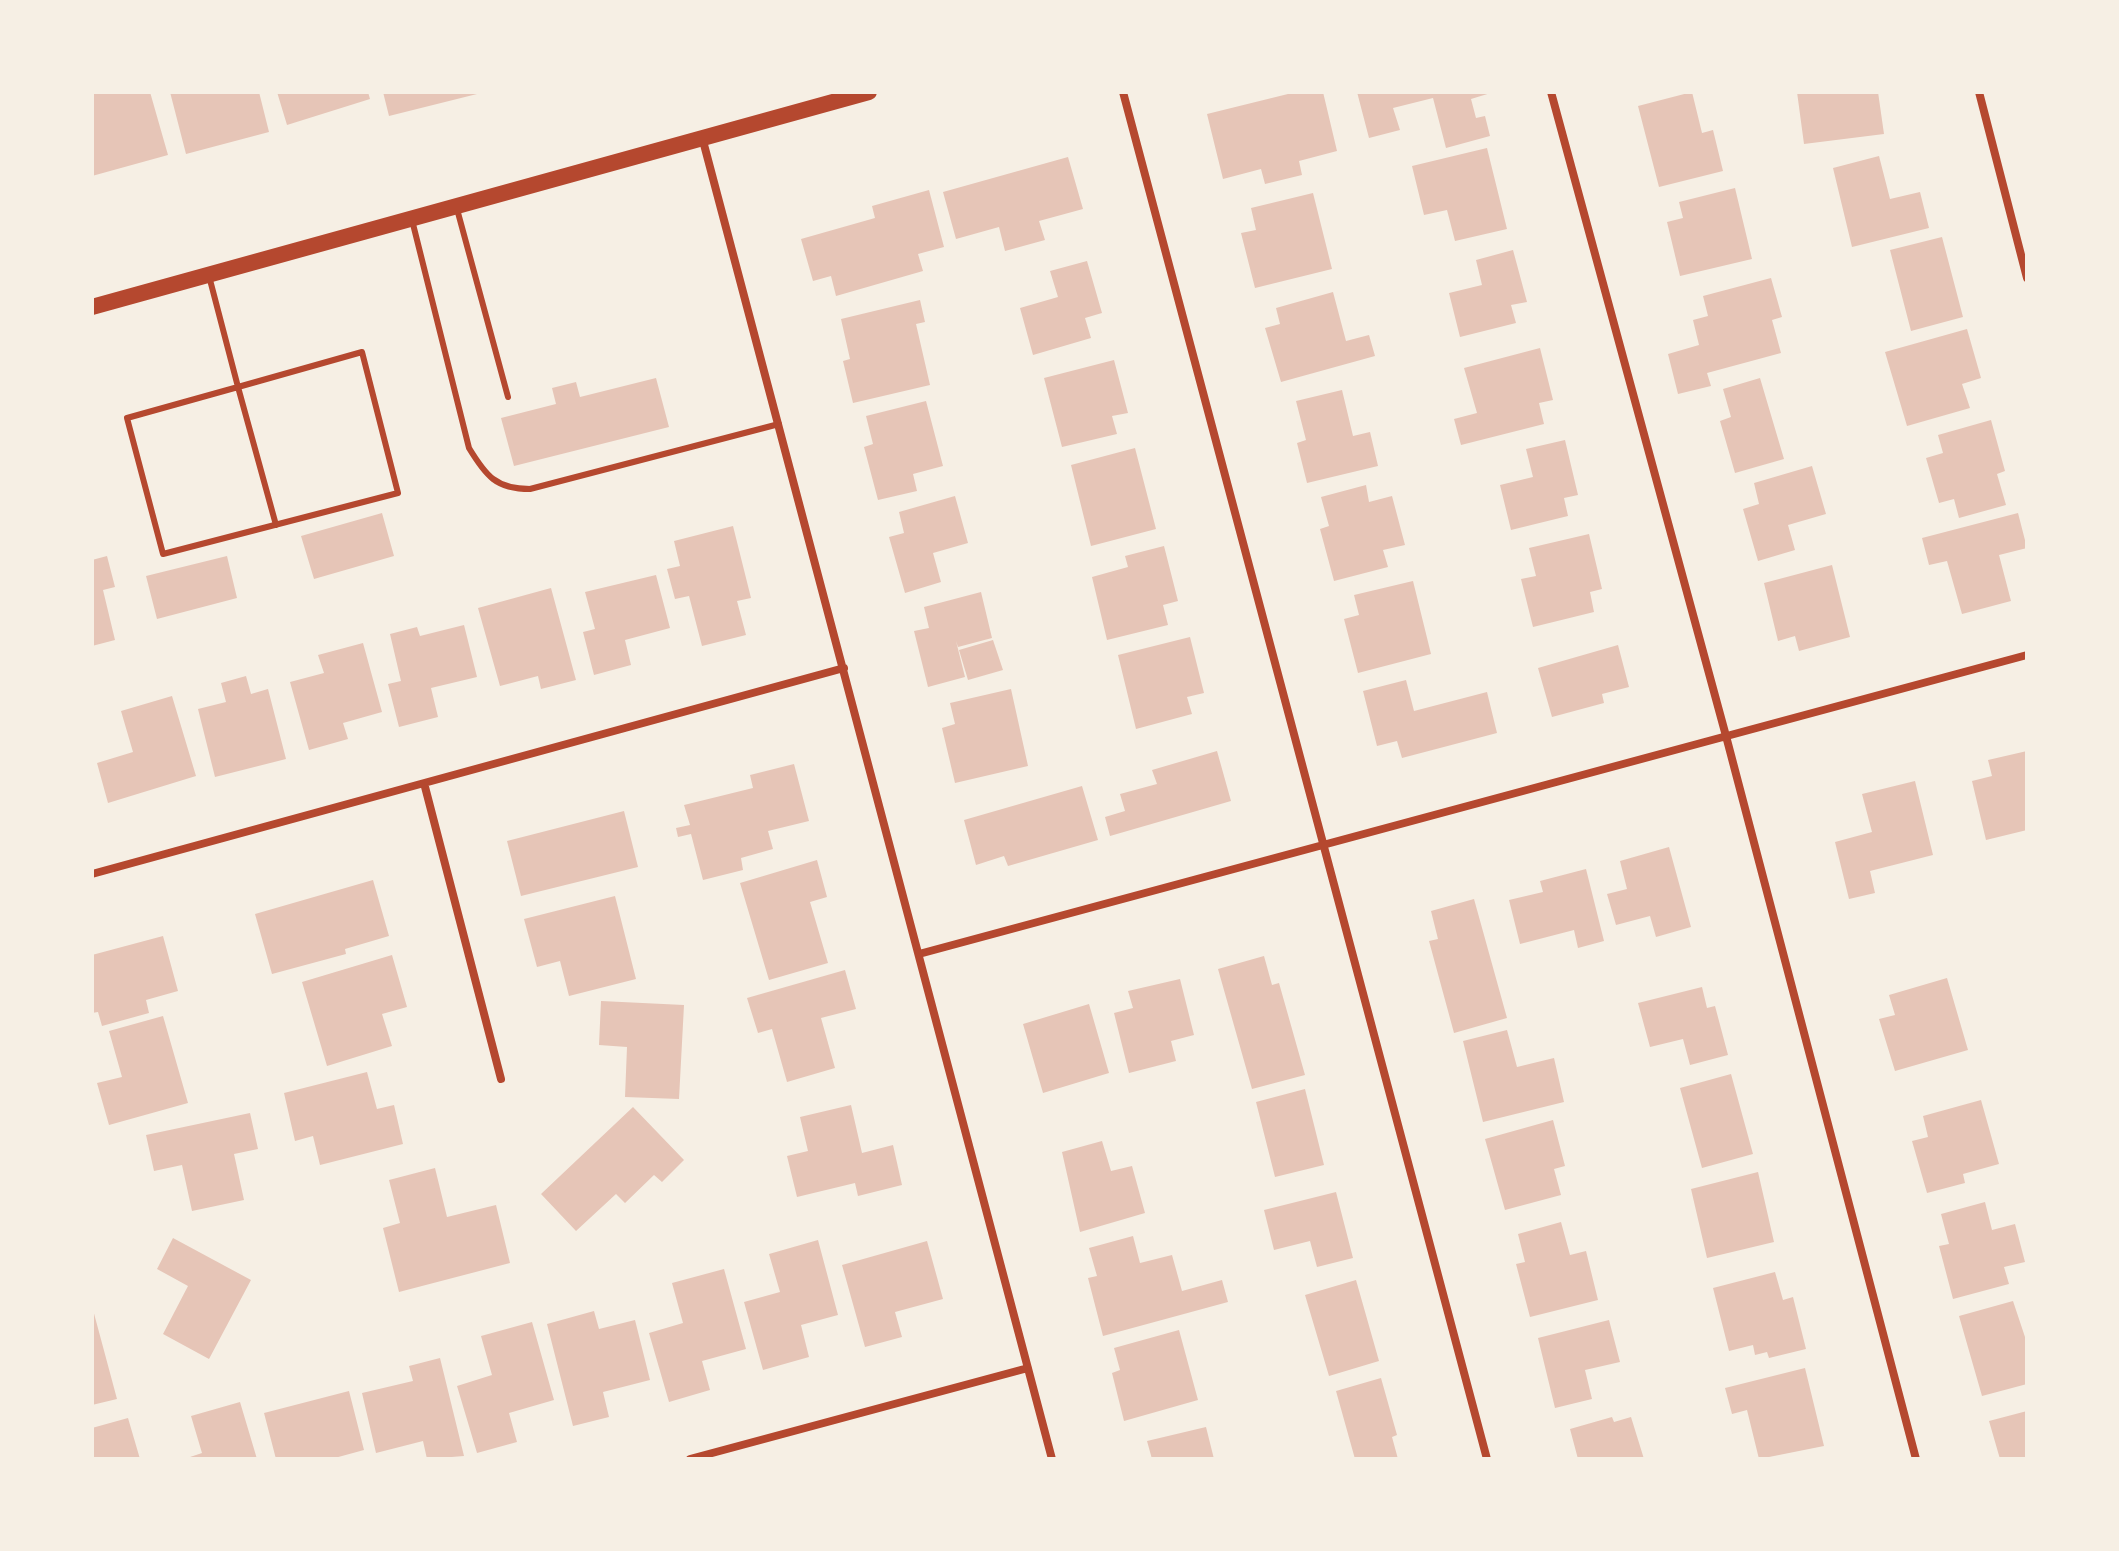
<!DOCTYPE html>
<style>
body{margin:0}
#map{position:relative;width:2119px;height:1551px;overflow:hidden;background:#f6efe4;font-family:Montserrat,sans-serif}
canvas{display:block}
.frame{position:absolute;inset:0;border:94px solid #f6efe4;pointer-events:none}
</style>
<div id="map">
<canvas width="2119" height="1551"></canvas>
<div class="frame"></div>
</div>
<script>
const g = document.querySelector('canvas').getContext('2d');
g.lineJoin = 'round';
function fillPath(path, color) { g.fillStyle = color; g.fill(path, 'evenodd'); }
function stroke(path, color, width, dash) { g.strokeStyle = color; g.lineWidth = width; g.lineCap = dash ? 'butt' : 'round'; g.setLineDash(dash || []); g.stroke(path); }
fillPath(new Path2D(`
 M92,92h58l18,63 -76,21z
 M170,92h89l10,40 -83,22z
 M277,92h91l2,7 -83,26z
 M383,92h98v1l-92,23z
 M1296,92h27l14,59 -38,10 3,14 -37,9 -4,-15 -38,10 -16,-65z
 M1357,92h137l-23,7 5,19 9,-2 5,20 -44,12 -13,-50 -40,10 7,22 -31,8z
 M1692,92l10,41 11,-3 10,41 -64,16 -21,-81z
 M1797,92h81l6,42 -80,10z
 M1487,148l20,81 -52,12 -8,-31 -23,5 -12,-49z
 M1879,156l11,43 30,-7 9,36 -77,19 -19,-79z
 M1068,157l15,52 -44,12 6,19 -40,11 -6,-24 -43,12 -13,-47z
 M1735,188l17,71 -72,17 -13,-54 16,-4 -4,-16z
 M929,190l15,57 -26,7 5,17 -87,25 -5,-20 -18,5 -12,-42 74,-21 -3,-12z
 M1313,193l19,76 -77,19 -14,-55 15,-3 -5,-22z
 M1942,237l21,80 -52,14 -21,-81z
 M1513,250l14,52 -16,3 5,18 -56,14 -11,-44 33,-8 -6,-25z
 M1087,261l15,52 -17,5 6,20 -58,17 -13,-47 38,-11 -8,-26z
 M1771,278l11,39 -10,3 9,33 -74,20 4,13 -33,8 -10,-40 31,-9 -6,-25 15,-4 -5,-20z
 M1333,292l13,49 23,-6 6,21 -94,26 -16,-54 15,-4 -4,-16z
 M920,300l5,22 -9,2 14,61 -77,18 -10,-42 7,-2 -9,-40z
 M1967,329l14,49 -19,6 8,24 -63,18 -22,-74z
 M1540,348l13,52 -14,3 5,21 -83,21 -7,-26 23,-6 -13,-45z
 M1114,360l14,53 -16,3 5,18 -55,13 -18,-69z
 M656,378l13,49 -155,39 -13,-48 55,-14 -4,-16 24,-6 4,15z
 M1760,378l24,81 -49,14 -15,-52 11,-4 -8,-28z
 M1342,390l11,46 17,-4 8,34 -71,17 -10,-40 9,-3 -10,-39z
 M926,401l17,65 -30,8 4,17 -39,9 -14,-53 9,-3 -7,-28z
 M1991,420l14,51 -8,3 9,31 -47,13 -5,-19 -15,4 -13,-45 17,-5 -5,-18z
 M1565,440l13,55 -14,3 4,18 -57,14 -11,-45 33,-8 -7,-28z
 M1135,448l21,81 -65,17 -20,-81z
 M1812,466l14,48 -38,11 7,25 -37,11 -15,-52 16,-5 -5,-21z
 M1366,485l3,17 23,-6 13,49 -22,5 5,17 -54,14 -14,-52 9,-3 -8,-29z
 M955,496l13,47 -35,10 8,29 -36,11 -16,-56 15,-4 -5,-21z
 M382,513l12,43 -80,23 -13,-43z
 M2018,513l9,35 -28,7 12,46 -49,13 -15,-53 -18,4 -7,-27z
 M733,526l18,72 -14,3 9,34 -44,11 -13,-50 -14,3 -8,-30 13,-3 -6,-25z
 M1589,534l13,55 -12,3 4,20 -61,15 -12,-48 15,-3 -7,-28z
 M1164,546l14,55 -15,4 5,20 -61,15 -15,-63 36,-10 -3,-11z
 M107,556l8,31 -12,3 12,50 -23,6v-86z
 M227,556l10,42 -80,21 -11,-43z
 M1832,565l18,72 -51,14 -4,-15 -17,5 -14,-58z
 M656,575l14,53 -45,12 6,25 -37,10 -11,-43 12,-3 -10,-37z
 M1413,581l18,73 -73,19 -14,-54 15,-4 -5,-20z
 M551,588l25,92 -35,9 -3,-13 -38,10 -22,-78z
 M981,592l11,46 -34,9 -2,-6 9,36 -37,10 -14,-56 15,-3 -5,-21z
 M464,625l13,52 -46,11 7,29 -39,10 -11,-43 13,-3 -11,-47 27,-7 3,9z
 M1190,637l14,56 -17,4 5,17 -56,15 -18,-74z
 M993,640l10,30 -35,10 -9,-30z
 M363,643l19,69 -39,11 5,16 -39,11 -19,-68 34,-9 -6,-18z
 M1618,645l11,42 -27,7 2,9 -52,14 -14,-49z
 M246,676l5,18 17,-5 18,70 -71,18 -17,-68 28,-7 -5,-19z
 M1406,680l8,31 73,-19 10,41 -95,25 -5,-17 -20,5 -14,-55z
 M1011,689l17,77 -73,17 -13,-55 13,-4 -5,-21z
 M172,696l24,80 -88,27 -11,-40 36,-11 -12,-41z
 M1217,751l14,50 -121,35 -5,-19 20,-6 -5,-17 37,-10 -5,-14z
 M2027,751v79l-41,10 -14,-59 20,-5 -4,-16z
 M794,764l15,57 -41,10 5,18 -32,9 2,12 -40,10 -12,-46 -13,3 -2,-9 14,-3 -6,-20 69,-17 -3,-13z
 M1915,781l18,74 -63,16 5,22 -26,6 -14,-57 37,-10 -10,-38z
 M1082,786l16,54 -90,26 -4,-10 -28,9 -12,-45z
 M624,811l14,56 -117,29 -14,-55z
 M1669,847l22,80 -35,10 -6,-21 -34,9 -9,-31 20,-5 -7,-28z
 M817,860l10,37 -17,5 18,61 -59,17 -29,-97z
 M1586,869l18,72 -26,7 -4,-18 -54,14 -11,-44 34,-8 -3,-11z
 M373,880l16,56 -44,13 1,5 -74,20 -17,-60z
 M615,896l21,83 -67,17 -9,-35 -23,6 -13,-48z
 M1474,899l33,119 -53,15 -25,-92 9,-2 -7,-28z
 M163,936l15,55 -32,9 3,13 -47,13 -4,-14 -6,1v-58z
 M392,955l15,52 -25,7 10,32 -65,20 -25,-84z
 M1264,956l8,29 7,-2 26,92 -53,14 -34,-120z
 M845,970l11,39 -35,9 14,50 -48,14 -15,-53 -14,4 -11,-35z
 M1947,978l21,72 -73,21 -16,-52 16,-4 -6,-20z
 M1180,979l14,56 -23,6 5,20 -47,12 -15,-60 19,-5 -5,-17z
 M1702,987l5,21 8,-2 13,49 -38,10 -7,-26 -33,8 -12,-44z
 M601,1001l83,4 -5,94 -54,-2 2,-50 -28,-2z
 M1089,1004l20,69 -66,20 -20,-69z
 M163,1016l25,87 -79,22 -12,-42 25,-6 -13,-46z
 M1507,1030l10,37 37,-9 10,44 -81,20 -20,-81z
 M367,1072l10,37 17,-4 9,39 -83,21 -7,-29 -18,5 -11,-48z
 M1731,1074l22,80 -51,14 -22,-80z
 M1305,1089l19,76 -49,12 -19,-75z
 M1981,1100l18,64 -36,10 2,9 -38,10 -15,-52 16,-4 -5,-21z
 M851,1105l11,48 31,-8 9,40 -44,11 -3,-13 -58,14 -10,-41 21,-5 -8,-34z
 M633,1107l51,53 -22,22 -8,-7 -29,28 -9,-9 -40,37 -35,-37z
 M250,1113l8,36 -24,5 10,46 -52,11 -10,-46 -28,6 -8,-36z
 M1553,1120l12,46 -11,3 7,26 -56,15 -20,-71z
 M1102,1141l9,30 21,-5 13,47 -65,19 -18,-80z
 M435,1168l12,49 49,-12 14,58 -111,29 -16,-64 17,-5 -11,-43z
 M1758,1172l16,70 -67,16 -16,-69z
 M1336,1192l17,66 -36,9 -7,-26 -36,9 -10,-40z
 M1985,1202l7,28 23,-6 10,38 -21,5 5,17 -56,15 -14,-53 10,-2 -8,-30z
 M1561,1222l9,33 16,-4 12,49 -68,17 -14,-53 9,-2 -7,-28z
 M1133,1236l7,27 32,-8 10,36 40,-11 6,22 -125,34 -15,-58 9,-2 -8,-28z
 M173,1238l78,42 -42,79 -46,-25 25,-48 -31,-17z
 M818,1240l20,75 -37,10 8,32 -46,13 -19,-68 36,-10 -11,-38z
 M927,1241l16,58 -48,13 7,25 -37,10 -23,-82z
 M724,1269l22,80 -44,12 8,29 -41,12 -20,-69 34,-10 -11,-40z
 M1775,1272l8,28 10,-3 13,52 -37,9 -2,-6 -12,3 -2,-10 -24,6 -16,-63z
 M1356,1280l23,81 -50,15 -24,-81z
 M2013,1301l14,42v41l-45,12 -23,-80z
 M92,1306l25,93 -25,6z
 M594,1311l5,18 36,-9 15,60 -47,12 6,25 -36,9 -26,-102z
 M1609,1320l11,42 -35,8 7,29 -37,9 -17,-70z
 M532,1322l22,78 -45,13 8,29 -40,11 -20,-67 35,-11 -11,-39z
 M1179,1330l19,70 -74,21 -12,-48 8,-3 -6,-22z
 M440,1358l24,98 -37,3 -4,-18 -47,12 -14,-60 51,-12 -4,-15z
 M1805,1368l19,78 -65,13 -12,-49 -15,4 -7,-26z
 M1381,1378l16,57 -5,2 6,22h-43l-19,-68z
 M349,1391l15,59 -33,9h-55l-12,-46z
 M240,1402l17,57h-73l18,-6 -11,-37z
 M2027,1411v48h-27l-11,-38z
 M1612,1417l2,5 17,-5 13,42h-66l-8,-30z
 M128,1418l12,41h-48v-31z
 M1206,1427l8,32h-62l-5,-18z`), '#e6c5b7');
stroke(new Path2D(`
 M457,209l51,188
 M412,220l57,228c17,28 27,41 61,41l249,-65
 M209,276l29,111 124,-35 36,141 -235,61 -36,-136 111,-31 38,138`), '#b5482f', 6);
stroke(new Path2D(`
 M1123,92l364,1367
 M1551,92l175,644 190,723
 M1979,92l48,186
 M702,137l350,1322
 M424,783l77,296
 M92,874l752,-206
 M919,954l1108,-299
 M690,1459l338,-91`), '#b5482f', 8);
stroke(new Path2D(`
 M92,307l777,-215`), '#b5482f', 16);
</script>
